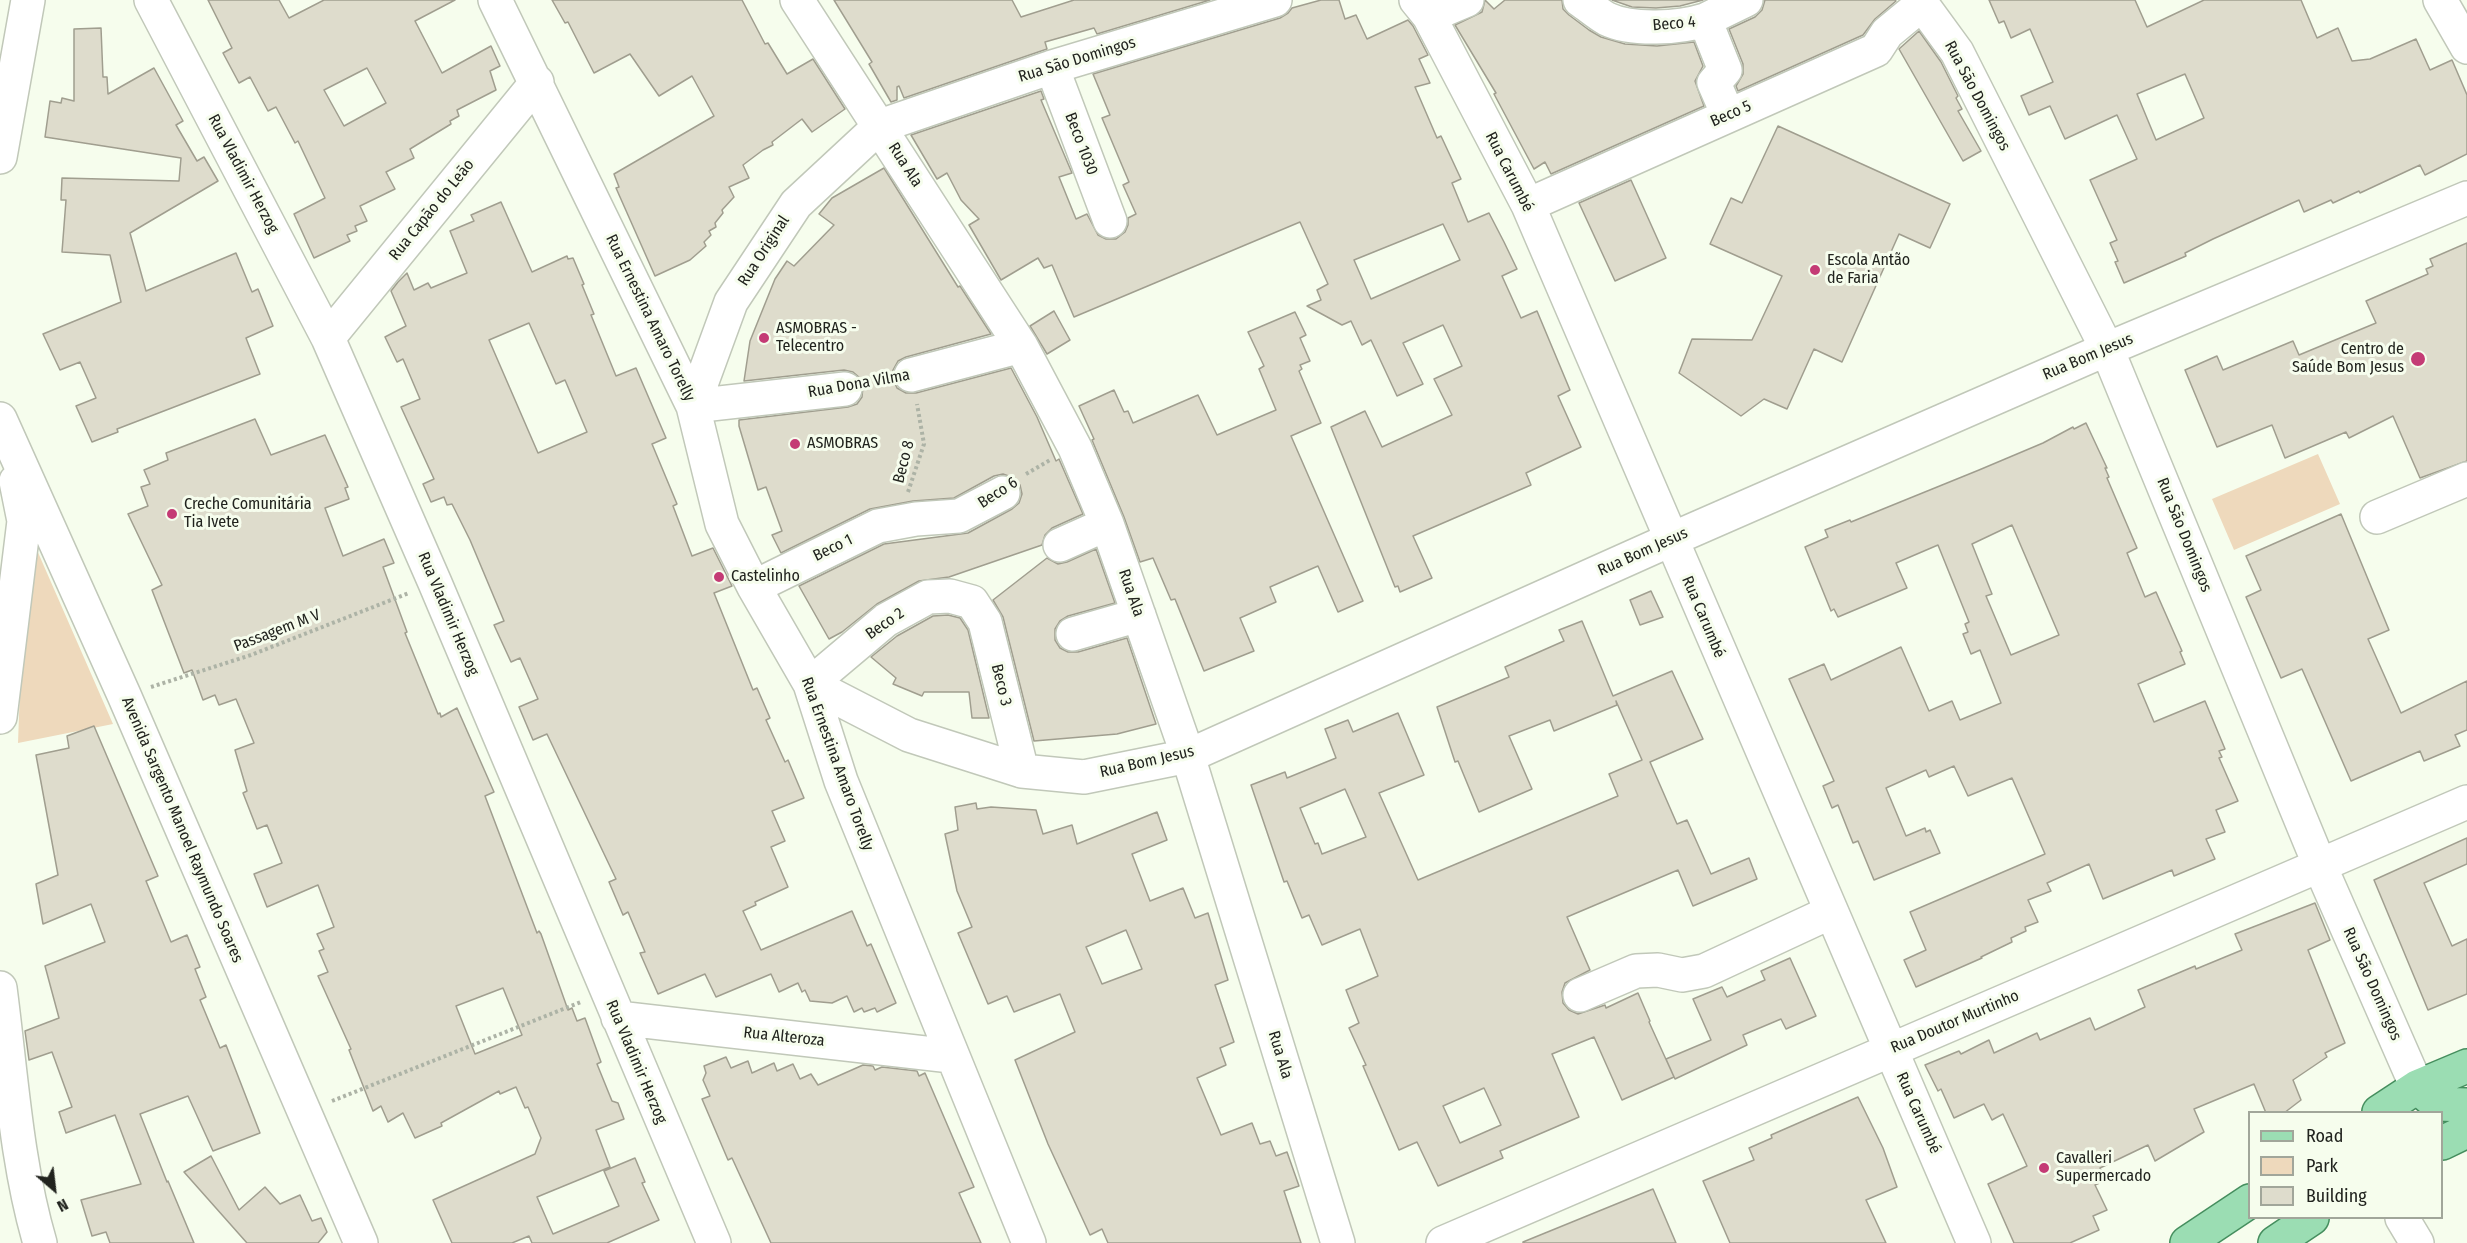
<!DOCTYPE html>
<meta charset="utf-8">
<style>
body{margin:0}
#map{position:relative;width:2467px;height:1243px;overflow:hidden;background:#f6fded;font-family:"Fira Sans Condensed",sans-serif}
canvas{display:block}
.legend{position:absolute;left:2248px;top:1111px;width:195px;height:108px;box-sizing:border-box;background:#f6fded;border:2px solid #a1a69a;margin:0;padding:8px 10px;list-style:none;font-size:18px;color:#21231e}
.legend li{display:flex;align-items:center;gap:12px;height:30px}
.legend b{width:30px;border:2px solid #a1a69a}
.north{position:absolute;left:24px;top:1159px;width:60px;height:60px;-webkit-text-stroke:4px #f6fded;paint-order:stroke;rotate:152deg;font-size:16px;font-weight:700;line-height:24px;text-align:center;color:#21231e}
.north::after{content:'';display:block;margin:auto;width:21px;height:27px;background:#21231e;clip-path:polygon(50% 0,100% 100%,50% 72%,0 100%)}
</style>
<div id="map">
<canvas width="2467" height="1243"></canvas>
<ul class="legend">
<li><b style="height:8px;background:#9bddb3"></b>Road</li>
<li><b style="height:16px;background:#eed9bc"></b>Park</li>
<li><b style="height:16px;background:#dedccc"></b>Building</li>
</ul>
<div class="north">N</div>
</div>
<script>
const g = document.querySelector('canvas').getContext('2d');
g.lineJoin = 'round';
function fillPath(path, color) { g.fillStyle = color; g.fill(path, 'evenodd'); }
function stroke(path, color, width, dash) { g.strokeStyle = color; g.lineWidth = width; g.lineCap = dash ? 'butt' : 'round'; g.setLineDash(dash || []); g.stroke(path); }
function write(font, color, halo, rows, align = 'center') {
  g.font = font + ' "Fira Sans Condensed",sans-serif'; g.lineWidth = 6; g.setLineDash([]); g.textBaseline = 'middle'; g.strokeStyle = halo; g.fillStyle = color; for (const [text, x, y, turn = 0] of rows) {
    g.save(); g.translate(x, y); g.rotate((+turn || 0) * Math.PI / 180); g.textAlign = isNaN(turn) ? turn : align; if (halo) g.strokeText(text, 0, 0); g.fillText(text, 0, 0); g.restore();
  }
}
fillPath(new Path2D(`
 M2318,454l22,50 -106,46 -22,-51z
 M26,525l87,199 -95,19z`), '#eed9bc');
const building = new Path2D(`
 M208,0h71l10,18 35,-18h131l-40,21 27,52 49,-27 9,20 -10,5 6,19 -39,20 2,6 -9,5 1,3 -41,25 4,9 -28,14 9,17 -35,17 7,15 -12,5 2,5 -10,4 3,6 -36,17 -20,-44 31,-16 -27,-57 -3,2 -19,-36 -8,4 -18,-34 -11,6 -16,-30 9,-5zM367,68l19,35 -42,23 -20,-36z
 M552,0h190l23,44 3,-1 19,31 26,-15 32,50 -33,23 -10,-13 -30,23 1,3 -10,5 -20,15 6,13 -20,9 5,10 -12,13 1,3 -8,10 1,4 -7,4 2,4 -7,7 2,4 -16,14 -35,16 -39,-88 3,-1 -5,-13 100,-58 -22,-40 -33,20 -29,-42 -36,19 -26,-51 -3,1z
 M834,0h178l9,17 53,-17h136l-113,34 -3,-6 -49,14 2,7 -143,49 -5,-12 -2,1v13l-6,2 -22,-38 3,-2z
 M1321,0h18l6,19 11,-4 11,24 41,-19 5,6 15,29 -9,4 11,24 -15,4 22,51 4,-2 20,43 -9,4 16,39 21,-9 15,29 13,27 -15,7 19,42 16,-7 33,79 -12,6 23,51 -55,26 5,12 -118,51 19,42 -32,14 -2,-6 -3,1 -64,-160 34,-16 17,36 70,-32 -18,-36 28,-13 -19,-41 -40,18 20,41 -26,12 -26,-56 -9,5 -11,-24 -9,4 -35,-19 14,-6 -4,-10 11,-6 -28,-62 -226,95 -22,-52 -8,3 -6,-10 -37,22 -32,-55 10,-6 -18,-19 -14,-27 -10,6 -26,-44 130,-44 3,8 -3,1 31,73 -13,4 17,42 11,-5 11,21 8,4h10l9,-7 3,-7v-7l8,-4 -13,-29 6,-3 -27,-64 8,-3 -17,-41 187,-56 8,-5 4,-5zM1443,224l17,36 -89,39 -17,-39z
 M1485,0l9,9 11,-9h57l1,9 6,6 20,15 12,7 24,7 32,2 37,-4 9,24 -8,15 9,25 -153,68 -6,-12 -11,7 -40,-75 2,-1 -41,-68 27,-13z
 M1612,0h91l-23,6 -24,2 -24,-1z
 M1765,0h130l1,1 -21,18 -12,16 -125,56 -2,-5 7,-12v-10l-14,-35 26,-12 7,-7z
 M1989,0h146l12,27 57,-27h97l16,38 21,-10 14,33 18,-2 46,-20 14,31 22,-10 15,35v59l-42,21 -5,-10 -60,28 -1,-2 -26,12 -2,-3 -27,12 -5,-12 -86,39 -28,14 1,3 -62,27 -9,-21 3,-1 -8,-18 7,-3 -27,-60 47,-21 -20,-44 -52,24 -15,-33 -21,9 -8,-19 32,-14 -23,-53 -19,9 -7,-17 -5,2zM2185,74l19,44 -48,22 -19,-46z
 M101,28l2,49h4l1,17 46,-26 29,53 -7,4 21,36 7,-4 14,24 -88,52 16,58 90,-38 16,39 6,-3 15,37 -27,12 14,36 -143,55 1,3 -26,10 -16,-36 20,-8 -16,-36 -20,8 -17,-36 78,-32 -11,-47 -48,-3 4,-52h-5l1,-22 117,3 2,-23 -136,-21 5,-36 11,2 1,-5 12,3v-72z
 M1919,31l22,31 17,34 -2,2 6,11 -4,2 23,40 -18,10 -64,-112z
 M1778,126l172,78 -20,44 -31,-14 -57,128 -28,-13 -27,60 -23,-10 -23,17 -62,-43 13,-34 60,1 30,-64 -72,-32 21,-46 11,5z
 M884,168l74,119 2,-1 31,48 -85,23 -8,4 -5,9v9l4,9 9,5h10l95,-25 26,49 19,44 3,-2 24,55 -31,14 -7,7 -3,10 -93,32 -30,4 -42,23 -35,28 -13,7 -30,-53 85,-42 84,-11 44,-24 7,-6 3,-9 -2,-9 -6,-7 -11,-4 -9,2 -40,22 -41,3 -43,8 -89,44 -9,-18 10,-4 -16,-44 -8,3 -19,-64v-6l109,-13 9,-3 5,-7 1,-11 -3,-8 -7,-6 -9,-2 -100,11 6,-40 25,-62 12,-18 7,5 40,-41 -15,-11 13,-16z
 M1631,180l35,78 -51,23 -36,-78z
 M501,202l31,70 35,-16 1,3 5,-1 11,26 -2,1 12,29 -3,1 25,61 20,-8 30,70 -14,6 25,60 -4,2 19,50 21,-8 19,38 -18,7 39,97 4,-2 13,30 -4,2 19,42 3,-2 16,38 -32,13 13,30 -14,6 17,40 -33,15 1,3 -13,6 18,39 91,-39 15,35 4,-2 25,59 -19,9 -2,-4 -11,4 -2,-4 -8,4 -7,-16 -15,7 -22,-2 -5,-11 -3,2 -4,-9 -19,9 -8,-18 -55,23 -11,-23 -47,20 -18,-41 5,-1 -17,-40 -5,3 -14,-33 7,-3 -69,-145 -14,6 -14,-33 19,-8 -18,-41 -9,4 -17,-37 10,-4 -34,-81 -18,-36 -5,1 -3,-8 -13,5 -8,-18 11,-5 -33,-72 19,-8 -17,-40 -6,3 -12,-25 21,-11 -15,-35 7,-9 9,-9 7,17 14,-7 3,5 36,-15 -17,-42 24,-10 -3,-6zM529,323l27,61 9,-4 22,52 -49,21 -49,-113z
 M2467,243v218l-47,17 -27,-62 -44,22 -3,-6 -61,26 -13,-33 -55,22 -32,-77 32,-14 6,14 70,-29 6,14 77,-32 -10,-22 62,-27 -2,-5 7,-3 -3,-7z
 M1054,311l16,29 -23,14 -17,-28z
 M1295,312l11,23 -6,3 10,23 -10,4 2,4 -3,2 22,52 -30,13 72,165 -25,11 -20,-46 -48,21 6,15 -36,16 14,33 -50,20 -29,-72 -4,1 -18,-42 -13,4 -16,-45 -32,-77 2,-1 -15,-33 35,-16 10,22 4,-1 5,12 65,-28 19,40 59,-25 -17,-41 5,-3 -16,-34z
 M255,419l16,36 54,-20 23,52 -3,1 4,11 -24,9 18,48 41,-17 10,24 -11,4 24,65 -2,1 33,81 2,-1 1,4 16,-9 37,84 -9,4 52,137 2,-2 2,3 27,76 4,-2 5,13 8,-3 16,44 -4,2 15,37 6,2 6,16 -28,11 14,37 -73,30 16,37 66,-28 -15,-35 31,-13 10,24 -3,1 17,37 -52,23h-75l-3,-7 -17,7h-60l-19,-43 102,-46 6,-16 -13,-31 -3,1 -9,-21 -16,7 -1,-3 -58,32 1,3 -27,12 -12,-25 -15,9 -7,-16 -8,5 -24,-61 2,-1 -33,-73 10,-4 -9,-21 5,-2 -7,-15 17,-7 -16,-42 -51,22 -13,-33 28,-11 -15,-38 -10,4 -14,-36 4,-2 -12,-41 19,-7 -18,-44 -17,6 -4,-10 -12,5 -11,-30 -8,3 -32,-83 10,-5 -34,-71 20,-8 -7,-19 9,-3 -6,-14 24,-10 -2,-7zM503,988l19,47 -47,19 -19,-48z
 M2086,423l21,45h-2l4,9 -2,1 30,70 -10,5 18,44 11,-5 26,59 -2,1 5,12 -47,20 16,38 51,-21 20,48 -6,2 3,6 -3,1 19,43 -22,9 9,22 -19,7 9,20 -41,17 -2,-6 -69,29 -14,-35 -42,19 4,8 -23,9 10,22 -13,5 1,4 -15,7 1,4 -31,15 1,1 -66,29 -12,-27 22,-10 -16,-38 135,-58 -33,-76 -44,18 -14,-30 -25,11 -3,-7 -40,18 20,48 19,-8 1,4 4,-2 10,23 -66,27 -16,-39 -5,2 -15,-38 -6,3 -9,-22 11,-5 -45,-102 35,-15 7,16 70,-33 28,64 23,-10 8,19 41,-17 -21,-53 -9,4 -8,-20 5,-2 -3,-8 4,-2 -31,-77 -42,18 11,25 -69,29 -4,-8 -3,2 -26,-64 23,-10 -3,-7 25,-10 1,2 128,-52 64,-27 30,-16 1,2zM2012,525l47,110 -48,20 -25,-59 6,-2 -20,-50z
 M2341,514l48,116 -21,9 33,74 66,-32v49l-12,5 5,11 -36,15 -4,-10 -69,30 -49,-112 -21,9 -35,-81 15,-7 -15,-34z
 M1096,549l19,54 -47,13 -8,5 -5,8v11l5,8 8,4h10l49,-14 29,86 -39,10 -83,7 -31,-124 -10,-17 54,-42 11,6 9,-2z
 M1651,591l12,26 -23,8 -10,-25z
 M948,615l12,3 8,12 21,88h-17l-3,-26h-45l-2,4 -29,-12 3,-6 -25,-21 26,-21 36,-20z
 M1582,621l31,75 59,-25 31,68 -53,23 27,62 10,-4 24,54 38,-16 8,21 -64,27 -15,-36 -111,47 23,53 -25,13 -3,9 1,11 6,7 9,4 27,-9 1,3 32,-15 12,28 -1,1 25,55 -52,23 -28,-63 -42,17 27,63 -79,34 3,7 -65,28 -21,-44 -18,8 -36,-84 3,-1 -17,-37 10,-5 -13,-33 32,-14 -18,-47 -38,16 -13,-30 -7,3 -15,-37 -3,1 -33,-97 34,-13 2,6 49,-20 -11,-29 23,-9 5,12 45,-19 26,62 -45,18 39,87 200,-84 -9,-22 33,-14 -26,-59 1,4 -63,26 -4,-11 -41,16 23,53 -53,23 -21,-51 -3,1 -18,-55 72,-30 -4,-10 59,-26 -5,-11zM1345,789l21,48 -44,17 -4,-11 -3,1 -15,-36zM1484,1088l17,37 -41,18 -17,-37z
 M94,726l64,150 -12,5 25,61 16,-7 13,32 -5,2 11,28 -6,3 20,48 6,-3 34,88 -47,18 -25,-55 -48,18 27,68 1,-1 26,62h-84l-4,-11 -14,4 -11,-36 60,-16 -26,-69 -49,18 -7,-21 13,-5 -20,-55 -23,8 -4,-29 34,-13 -14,-52 60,-24 -14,-38 -48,20 -7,-40 22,-9 -22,-120 33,-7 -2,-12z
 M976,803l1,6 14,-2 45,3 7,24 29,-9 5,19 80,-32 10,28 -35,14 18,47 33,-13 12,30 13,-5 20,67 -13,5 19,57 -14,6 6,17 -29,13 24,57 31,-12 8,21 10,-3 6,15 11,-4 12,34 -15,5 17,52h-193l-6,-14 -12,6 -42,-91 -33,-84 60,-28 -15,-38 -46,18 -7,-16 -19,8 -30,-71 14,-6 -15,-36 -12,-57 13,-4 -3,-23zM1126,930l16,39 -40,15 -16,-37z
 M2467,838v26l-43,19 28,63 15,-7v55l-39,16 -54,-130z
 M2315,903l15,37 -22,10 37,93 -20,10 2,4 -34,23 8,20 -17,13h-18l-12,-29 -60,25 10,23 -49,29 -7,-16 -48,23 6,12 -11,5 12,25 -14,6 6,14 -29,13h-56l-26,-59 39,-18 -24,-52 -11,6 -8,-16 -30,14 -13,-29 -3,2 -13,-26 34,-14 2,3 28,-14 5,13 43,-20 3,7 50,-22 5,12 50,-23 -7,-17 57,-24 1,3 46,-19 -7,-16z
 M1790,958l26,58 -30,13 -5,-10 -38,16 4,10 -72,34 -9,-20 45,-19 -18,-41 29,-12 5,10 38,-17 -4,-9z
 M726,1057l5,11 17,-7 4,12 22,-10 3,8 16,-7 7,15 11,-5 7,11 45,-20 10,1 2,4 7,-3 35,4 2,5 6,-3 49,114 -15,6 22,50h-210l-39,-85 -4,2 -26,-61 8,-3 -7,-16 3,-7 -2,-7z
 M1858,1097l25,51 14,39 -31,13 20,43h-156l-27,-62 51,-21 -5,-12 23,-10 -1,-3z
 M211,1156l28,54 26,-23 15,17 20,-9 12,26 9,-3 6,14 -9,11h-71l-63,-71z
 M1653,1189l23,54h-153v-1z`);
fillPath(building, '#dedccc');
stroke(building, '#a09e8f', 1.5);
const minor = new Path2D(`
 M151,0l177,338 107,245 279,660
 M495,0l198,406 29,118 32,63 56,97 31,97 188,462
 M797,0l224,346 54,102 32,76 81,232 150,487
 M1416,0l13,16 99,189 446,1038
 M1580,0c9,6 18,14 27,19 25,12 73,9 98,1l20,50 -11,13 14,32
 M1919,0l38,52 150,297 213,517 97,221
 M2440,0l27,47
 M1429,16l38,-16
 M1705,20l41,-20
 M1052,67l58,154
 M0,157l28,-157
 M1528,205l348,-155 11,-17 35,-29
 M328,338l209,-256
 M911,375l110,-29
 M693,406l38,-104 65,-98 84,-78 172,-59 223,-67
 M693,406l152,-17
 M0,419l124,276 237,548
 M2377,517l90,-38
 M1060,545l47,-21
 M754,587l124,-61 38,-7 43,-3 44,-23
 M1073,634l66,-19
 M810,684l99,51 113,36 62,6 104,-21 482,-216 437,-191 360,-151
 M810,684l76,-64 42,-23 22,-1 22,6 13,20 37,149
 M0,717l24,-196 -8,-40
 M0,988c11,83 16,174 40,255
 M1580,995l56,-24 22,-1 24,5 22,-4 127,-59
 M618,1018l333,38
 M2402,1218l15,25
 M1443,1243l1024,-441`);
const major = new Path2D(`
 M2417,1087l20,17 30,1
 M2379,1112l38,-25 50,-21
 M2442,1143l25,-12
 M2187,1243l63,-42
 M2275,1243l37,-25`);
stroke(minor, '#c1c8b9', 36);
stroke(major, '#458e5e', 36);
stroke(new Path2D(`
 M1026,474l24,-14
 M908,492l16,-48 -7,-40
 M151,687l100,-32 158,-62
 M332,1101l249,-99`), '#adb3a6', 4, [3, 3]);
stroke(minor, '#fff', 33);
stroke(major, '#9bddb3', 33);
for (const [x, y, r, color] of [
 [1815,270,6,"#c43b75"],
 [764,338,6,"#c43b75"],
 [2418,359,8,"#c43b75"],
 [795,444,6,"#c43b75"],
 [172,514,6,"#c43b75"],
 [719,577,6,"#c43b75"],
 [2044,1168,6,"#c43b75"]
]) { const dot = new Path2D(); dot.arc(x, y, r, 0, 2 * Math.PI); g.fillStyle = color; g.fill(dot); stroke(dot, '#f6fded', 2); }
write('16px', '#21231e', '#f6fded', [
 ["Beco 4",1674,24,-5],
 ["Rua São Domingos",1077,60,-17],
 ["Rua São Domingos",1977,96,62],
 ["Beco 5",1731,114,-24],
 ["Beco 1030",1081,144,69],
 ["Rua Ala",905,165,57],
 ["Rua Carumbé",1509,172,63],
 ["Rua Vladimir Herzog",243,174,62],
 ["Rua Capão do Leão",432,210,-51],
 ["Rua Original",764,251,-57],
 ["Rua Ernestina Amaro Torelly",650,318,64],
 ["Rua Bom Jesus",2088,357,-23],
 ["Rua Dona Vilma",859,384,-10],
 ["Beco 8",904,462,-76],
 ["Beco 6",998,493,-33],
 ["Rua São Domingos",2184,535,68],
 ["Beco 1",833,548,-26],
 ["Rua Bom Jesus",1643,552,-24],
 ["Rua Ala",1131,593,71],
 ["Rua Vladimir Herzog",448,614,67],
 ["Rua Carumbé",1703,617,67],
 ["Beco 2",885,624,-35],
 ["Passagem M V",277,631,-21],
 ["Beco 3",1001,685,76],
 ["Rua Bom Jesus",1147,762,-13],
 ["Rua Ernestina Amaro Torelly",837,764,70],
 ["Avenida Sargento Manoel Raymundo Soares",182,830,67],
 ["Rua São Domingos",2372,984,66],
 ["Rua Doutor Murtinho",1955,1022,-23],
 ["Rua Alteroza",784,1037,6],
 ["Rua Ala",1280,1055,73],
 ["Rua Vladimir Herzog",636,1062,67],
 ["Rua Carumbé",1918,1113,66]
]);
write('16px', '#21231e', '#f6fded', [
 ["Escola Antão",1827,261],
 ["de Faria",1827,279],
 ["ASMOBRAS -",776,329],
 ["Telecentro",776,347],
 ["Centro de",2404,350,"right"],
 ["Saúde Bom Jesus",2404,368,"right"],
 ["ASMOBRAS",807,444],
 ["Creche Comunitária",184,505],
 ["Tia Ivete",184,523],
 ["Castelinho",731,577],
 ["Cavalleri",2056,1159],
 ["Supermercado",2056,1177]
], 'left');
</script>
